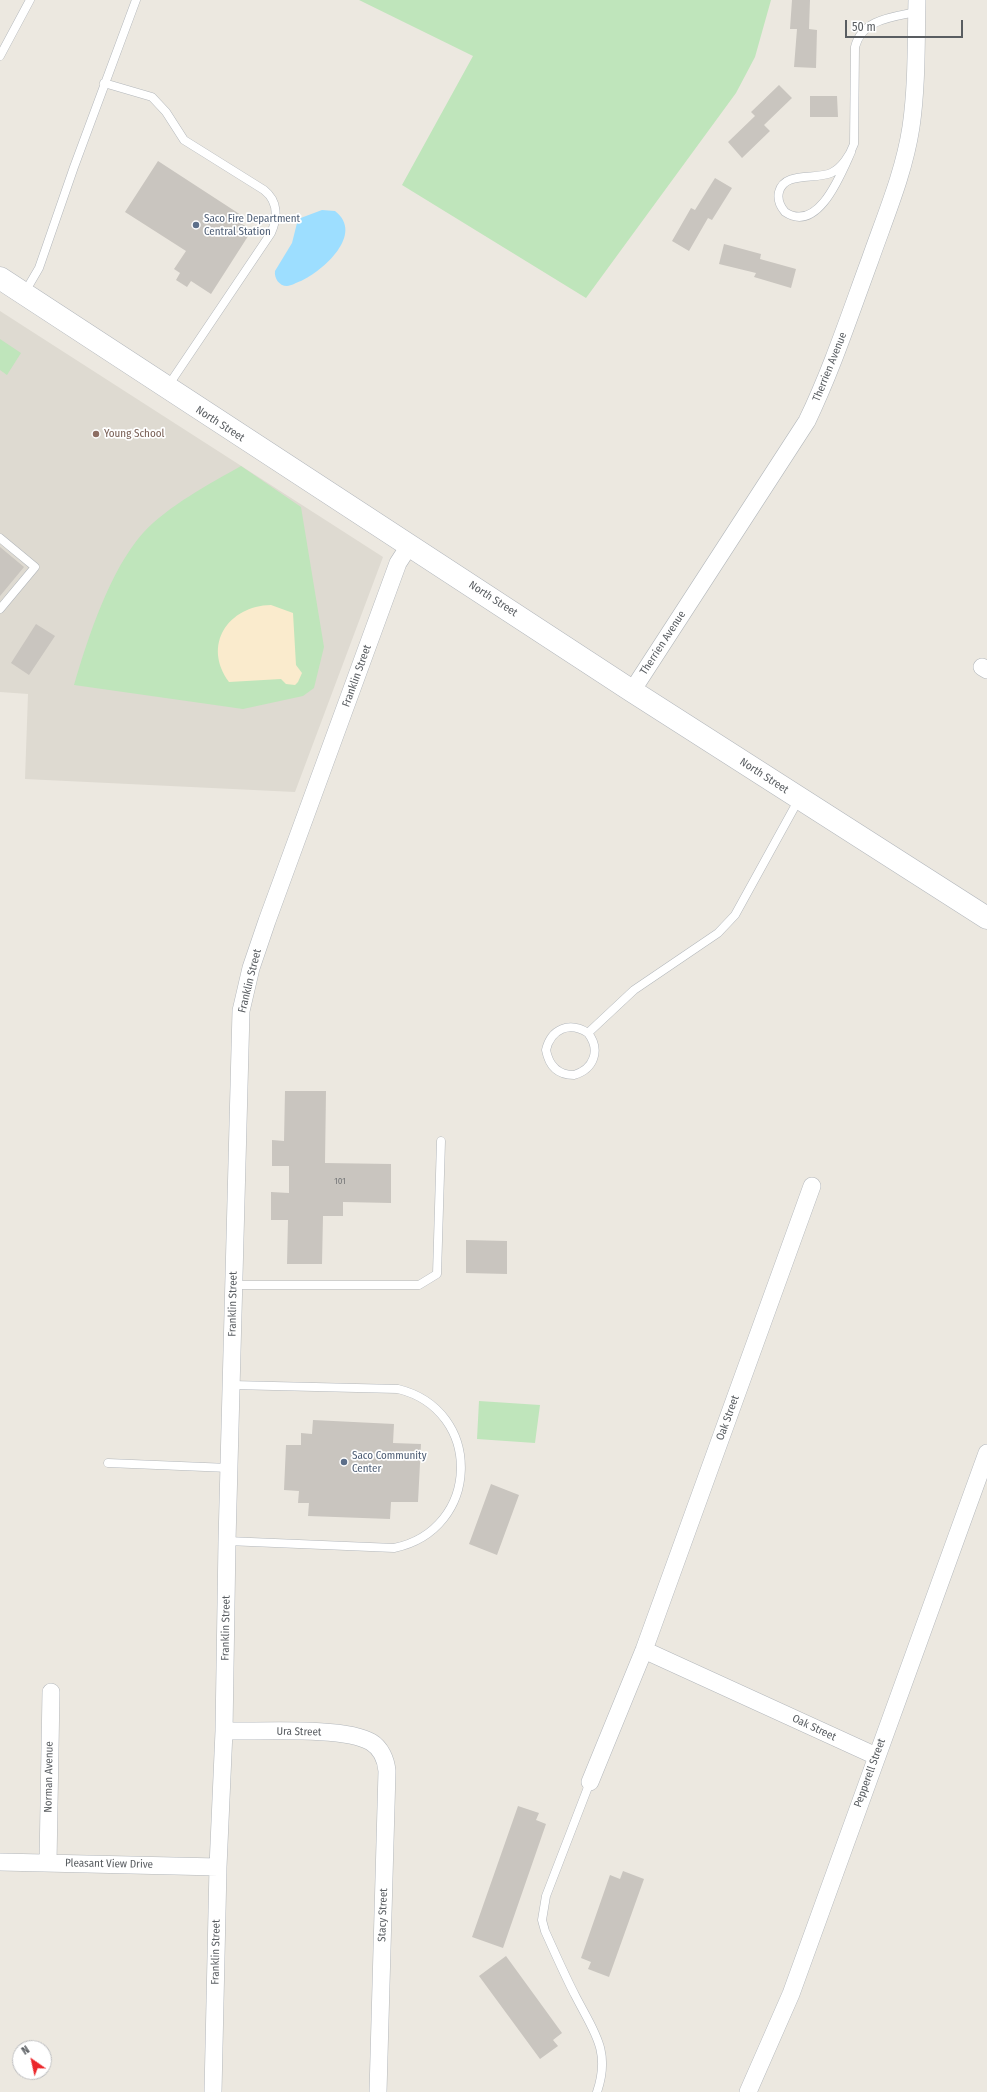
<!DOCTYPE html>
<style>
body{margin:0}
#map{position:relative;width:987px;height:2092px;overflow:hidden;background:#ece8e0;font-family:"Fira Sans Condensed",sans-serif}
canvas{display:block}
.north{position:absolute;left:12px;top:2040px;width:40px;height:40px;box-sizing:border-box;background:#fff;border:1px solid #bdbec0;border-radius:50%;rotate:326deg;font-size:11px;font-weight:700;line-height:16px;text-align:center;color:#595d61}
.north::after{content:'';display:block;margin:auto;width:14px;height:18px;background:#eb272b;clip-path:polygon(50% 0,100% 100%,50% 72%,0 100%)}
.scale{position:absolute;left:845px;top:20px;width:118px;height:18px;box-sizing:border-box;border:2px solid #595d61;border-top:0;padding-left:5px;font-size:12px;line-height:14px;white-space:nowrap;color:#595d61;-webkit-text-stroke:3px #fff;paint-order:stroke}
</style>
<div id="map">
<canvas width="987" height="2092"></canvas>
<div class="north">N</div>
<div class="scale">50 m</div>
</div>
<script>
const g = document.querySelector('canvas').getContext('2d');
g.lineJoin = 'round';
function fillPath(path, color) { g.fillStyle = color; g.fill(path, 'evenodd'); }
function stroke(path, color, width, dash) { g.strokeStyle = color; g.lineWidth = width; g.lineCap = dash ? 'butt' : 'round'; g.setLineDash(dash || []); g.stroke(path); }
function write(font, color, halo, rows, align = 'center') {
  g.font = font + ' "Fira Sans Condensed",sans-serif'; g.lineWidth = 3.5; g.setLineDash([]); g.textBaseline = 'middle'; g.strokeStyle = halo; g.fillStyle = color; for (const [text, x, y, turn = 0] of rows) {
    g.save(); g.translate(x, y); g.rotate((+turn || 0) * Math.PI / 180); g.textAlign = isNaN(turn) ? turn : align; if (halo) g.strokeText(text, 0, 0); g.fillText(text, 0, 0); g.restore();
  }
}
fillPath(new Path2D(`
 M0,311l383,246 -88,235 -270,-13 3,-85 -28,-2z`), '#dedad1');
fillPath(new Path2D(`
 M359,0h412l-16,57 -19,36 -150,205 -184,-113 71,-129z
 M0,339l21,14 -14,22 -7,-5z
 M241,466l60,41 23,140 -10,41 -11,8 -60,13 -169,-24c14,-48 36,-115 69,-152 25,-27 66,-49 98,-67z
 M479,1401l61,4 -5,38 -58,-4z`), '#bfe5bb');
fillPath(new Path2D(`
 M271,605l22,8 3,52 6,8 -4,9 -3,3 -9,-1 -5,-5 -52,3c-27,-37 -1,-76 42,-77z`), '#faebcd');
fillPath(new Path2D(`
 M322,210l13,1c30,23 -12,60 -34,70 -4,1 -10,5 -14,5 -8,0 -13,-8 -12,-15l17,-28 6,-24z`), '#9ddeff');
fillPath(new Path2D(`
 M792,0h18l-1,29 8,1 -1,38 -22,-1 3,-38h-7z
 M779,85l13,13 -28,27 6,6 -28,27 -14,-16 27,-26 -4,-4z
 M810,96h27l1,21h-28z
 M158,161l83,54 -4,6 15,9 -41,64 -20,-13 -4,6 -11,-7 4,-7 -6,-4 12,-18 -61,-39z
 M715,178l17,10 -20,32 -4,-2 -19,33 -17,-10 19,-33 4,2z
 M724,244l37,10 -1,5 36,10 -5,19 -37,-11 2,-4 -37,-9z
 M0,547l24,20 -24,29z
 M36,624l19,12 -26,39 -18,-12z
 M285,1091h41l-1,72 66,1v39l-48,-1v14h-20l-1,48h-35l1,-44h-17v-28l18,1v-27h-17v-26l12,1z
 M466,1240l41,1v33l-41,-1z
 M313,1420l81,4 -1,19 28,1 -3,58h-27l-1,17 -82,-3 1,-13h-11l1,-12 -15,-1 2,-45h15v-12l11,1z
 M491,1484l28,11 -22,60 -28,-11z
 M518,1806l21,7 -3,7 10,4 -43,124 -31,-11z
 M623,1871l21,8 -35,98 -21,-8 3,-7 -10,-4 29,-83 10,4z
 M506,1956l56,77 -9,7 5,6 -18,13 -61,-83z`), '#c9c5bf');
const lane = new Path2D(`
 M0,56l30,-56
 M104,83l48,14 14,15 18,28 80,50c14,11 14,27 7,43l-103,153
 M851,152c-10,22 -33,82 -66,60 -5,-6 -8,-12 -6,-20 5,-21 36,-12 52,-19 11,-5 19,-18 23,-29l1,-97c7,-28 38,-30 61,-35
 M25,292l14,-24 35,-101 62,-167
 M0,538l35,29 -35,42
 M588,1033c13,17 6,36 -14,42 -16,0 -25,-9 -28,-25 5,-21 23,-29 42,-17l46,-43 84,-57 17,-18 64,-116
 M233,1285h186l18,-11 4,-133
 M108,1463l121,5
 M227,1541l167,7c87,-18 90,-138 4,-159l-166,-4
 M590,1782l-44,114 -4,24 3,11c10,22 20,45 31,66 18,35 35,54 21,95`);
const street = new Path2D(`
 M982,667l5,3
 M632,691l175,-270c25,-52 43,-107 63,-161 15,-43 34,-87 41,-133 6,-41 5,-85 6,-127
 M644,1650l232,106
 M224,1731c34,1 121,-5 147,11 10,6 15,18 16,29l-9,321
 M590,1782l54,-132 168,-464
 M0,1862l218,5
 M48,1863l3,-171
 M213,2092l5,-225 6,-136 3,-190 14,-530 10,-43 16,-47 131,-358 11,-17
 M748,2092l43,-98 196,-541`);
const secondary = new Path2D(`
 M0,278l632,413 355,227`);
stroke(lane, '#b3b7bb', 9);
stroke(street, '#b3b7bb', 18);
stroke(secondary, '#b4b8bd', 23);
stroke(lane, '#fff', 8);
stroke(street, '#fff', 17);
stroke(secondary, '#fff', 22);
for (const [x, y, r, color] of [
 [196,225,4,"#5c6f8a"],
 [96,434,4,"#8d6e63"],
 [344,1462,4,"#5c6f8a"]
]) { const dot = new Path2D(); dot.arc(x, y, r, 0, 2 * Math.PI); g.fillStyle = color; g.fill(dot); stroke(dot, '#fff', 1.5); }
write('9px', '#757778', null, [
 ["101",340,1181]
]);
write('11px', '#4e5e75', '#fff', [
 ["Saco Fire Department",204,219],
 ["Central Station",204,232],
 ["Saco Community",352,1456],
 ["Center",352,1469]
], 'left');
write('11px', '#595d61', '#fff', [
 ["Therrien Avenue",830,367,-68],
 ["North Street",220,424,33],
 ["North Street",493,599,33],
 ["Therrien Avenue",663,643,-57],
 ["Franklin Street",357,676,-70],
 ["North Street",764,776,33],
 ["Franklin Street",250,981,-76],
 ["Franklin Street",233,1304,-89],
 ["Oak Street",728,1418,-70],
 ["Franklin Street",226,1628,-89],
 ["Oak Street",814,1728,25],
 ["Ura Street",299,1732,1],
 ["Pepperell Street",870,1773,-70],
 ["Norman Avenue",49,1777,-89],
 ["Pleasant View Drive",109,1864,1],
 ["Stacy Street",383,1915,-88],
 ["Franklin Street",216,1952,-89]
]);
write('11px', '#785e54', '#fff', [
 ["Young School",104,434]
], 'left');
</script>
